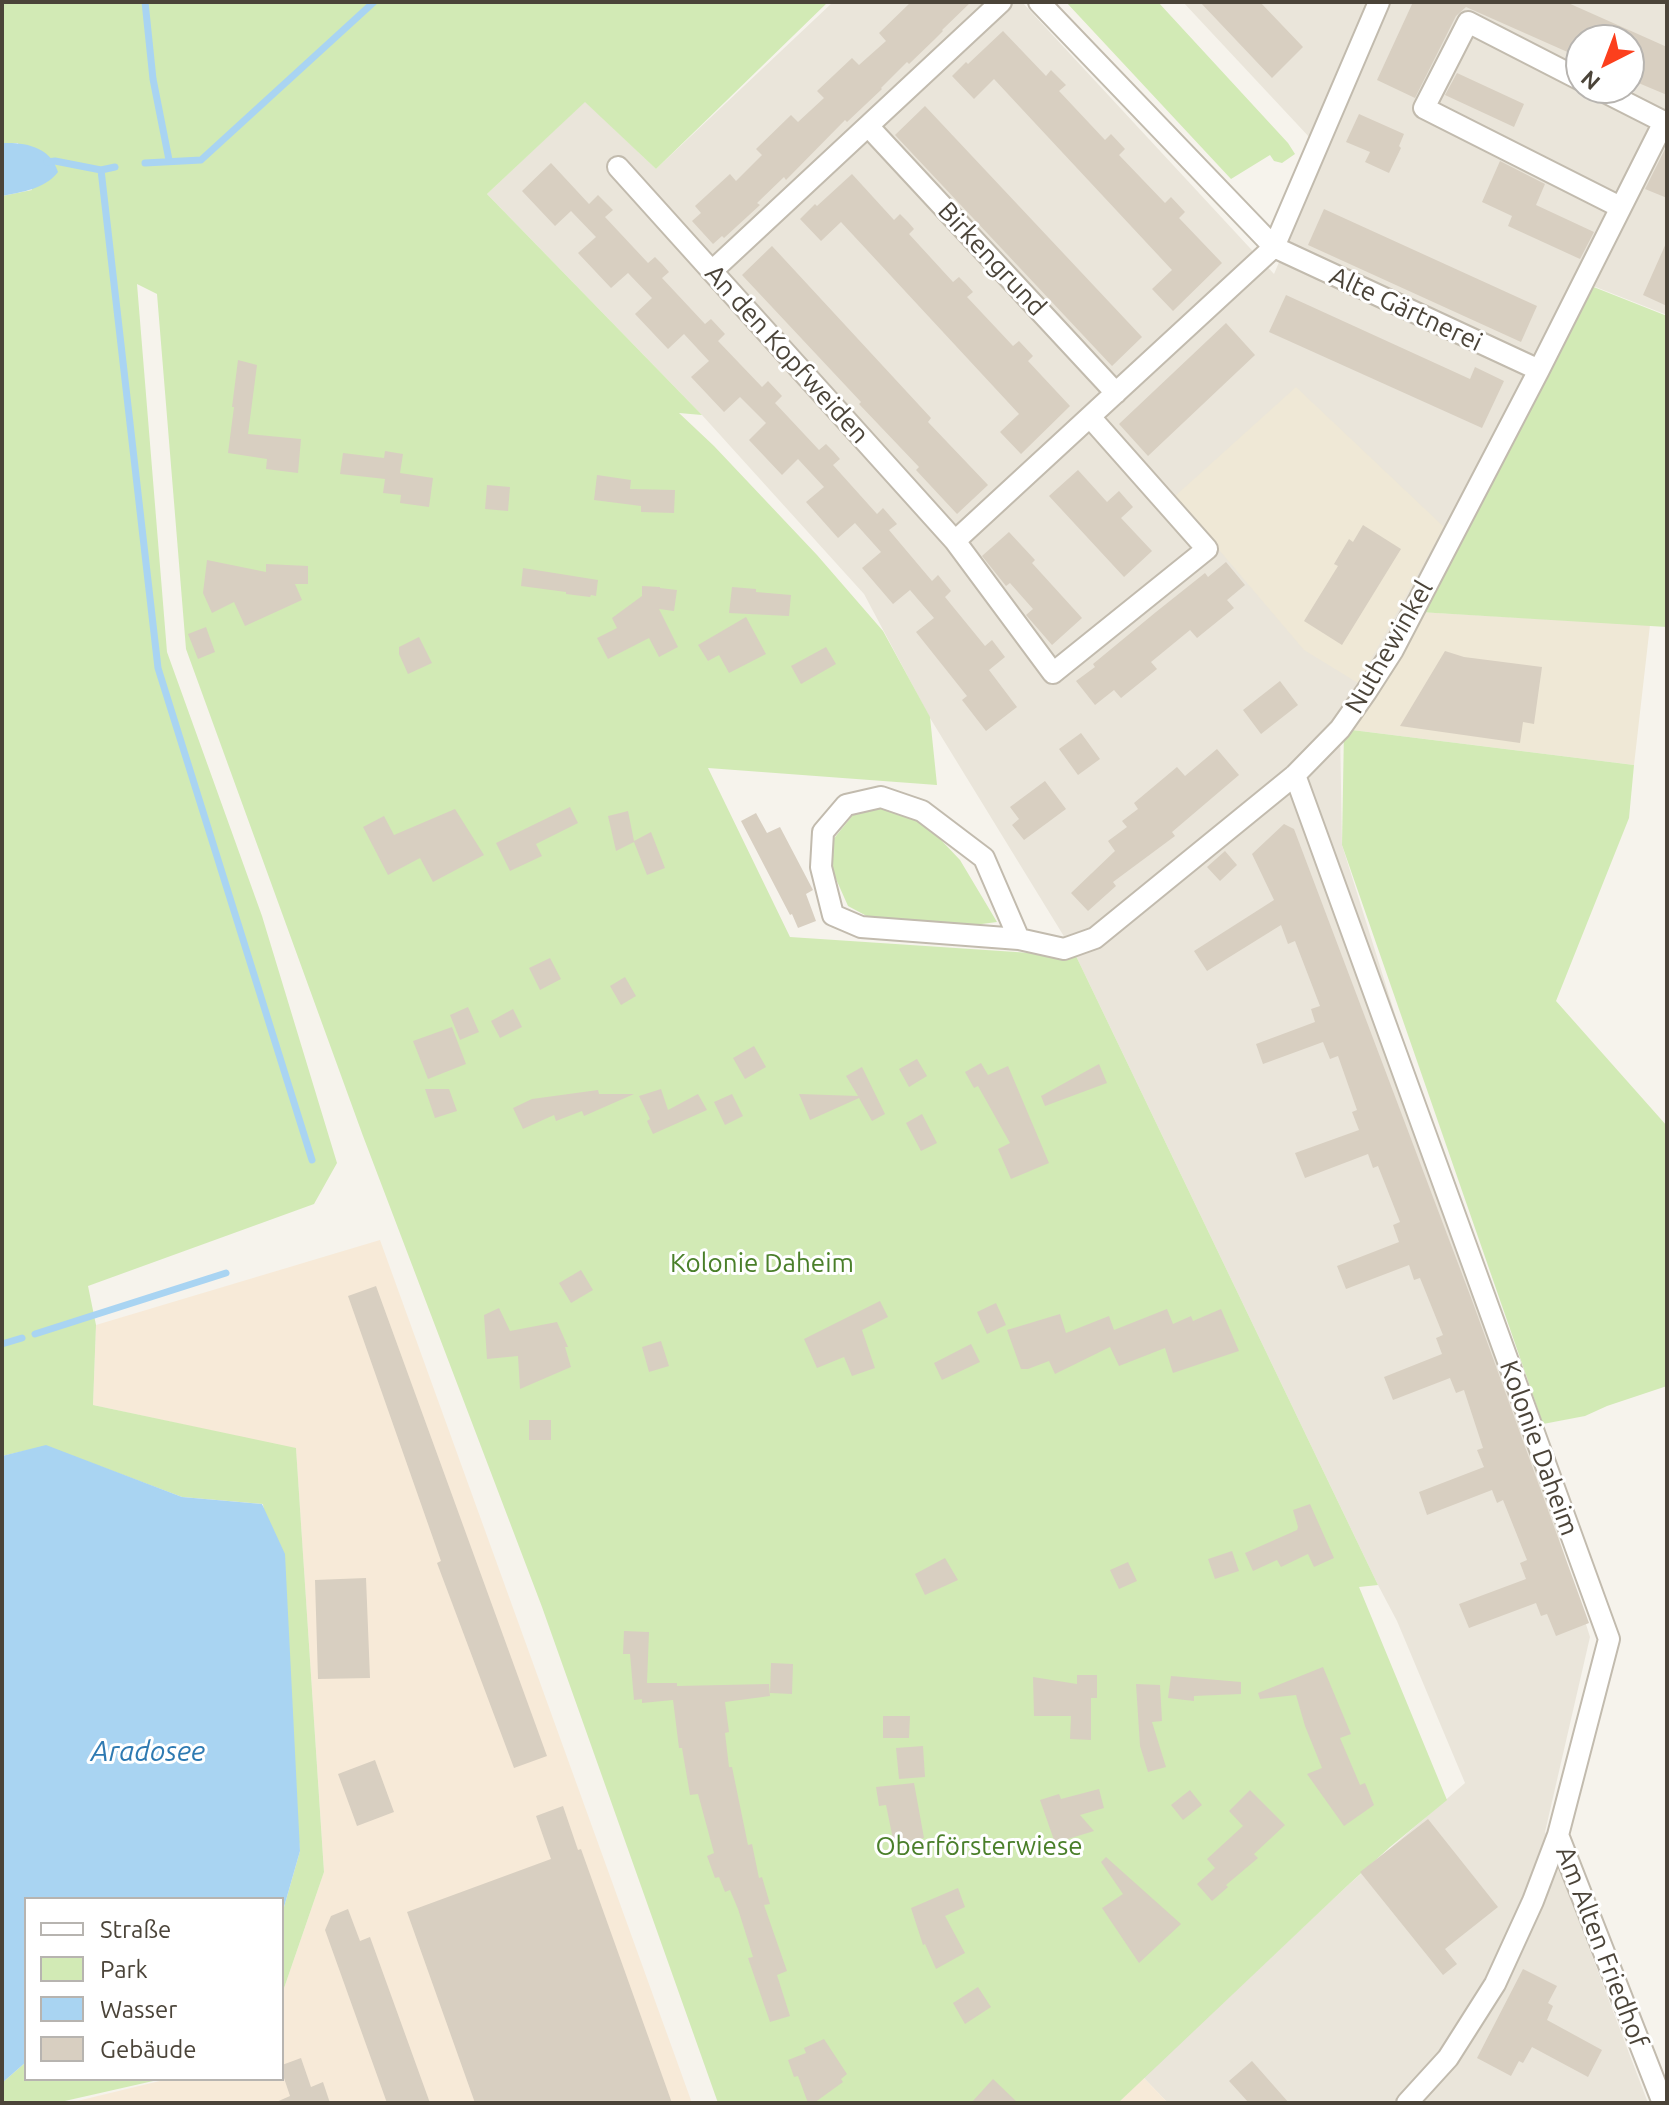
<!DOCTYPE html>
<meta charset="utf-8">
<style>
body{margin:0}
#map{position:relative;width:1669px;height:2105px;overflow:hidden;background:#f6f3ec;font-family:Ubuntu,sans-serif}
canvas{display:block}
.frame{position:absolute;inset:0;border:4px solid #4b4439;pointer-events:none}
.legend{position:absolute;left:24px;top:1897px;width:260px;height:184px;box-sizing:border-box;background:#fff;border:2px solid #b7b4b0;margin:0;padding:10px 14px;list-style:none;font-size:24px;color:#4b4439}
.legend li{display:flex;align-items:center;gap:16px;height:40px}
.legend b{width:40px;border:2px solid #b7b4b0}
.north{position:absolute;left:1565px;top:24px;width:80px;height:80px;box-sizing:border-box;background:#fff;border:2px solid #b7b4b0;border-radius:50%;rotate:222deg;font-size:22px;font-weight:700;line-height:32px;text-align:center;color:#4b4439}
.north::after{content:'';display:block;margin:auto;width:28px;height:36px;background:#fc3f1d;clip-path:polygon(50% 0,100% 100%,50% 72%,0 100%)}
</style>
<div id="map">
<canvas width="1669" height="2105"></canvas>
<div class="frame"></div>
<ul class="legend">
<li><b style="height:10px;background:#fff"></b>Straße</li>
<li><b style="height:22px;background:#d2eab5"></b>Park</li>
<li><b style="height:22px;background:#a9d4f2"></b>Wasser</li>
<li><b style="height:22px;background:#d8cfc1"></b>Gebäude</li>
</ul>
<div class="north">N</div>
</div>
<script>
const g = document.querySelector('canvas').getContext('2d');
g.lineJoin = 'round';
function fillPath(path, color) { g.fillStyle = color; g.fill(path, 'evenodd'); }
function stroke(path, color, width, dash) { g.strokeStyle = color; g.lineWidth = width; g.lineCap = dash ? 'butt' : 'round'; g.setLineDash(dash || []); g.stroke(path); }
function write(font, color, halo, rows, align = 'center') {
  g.font = font + ' Ubuntu,sans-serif'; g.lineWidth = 6; g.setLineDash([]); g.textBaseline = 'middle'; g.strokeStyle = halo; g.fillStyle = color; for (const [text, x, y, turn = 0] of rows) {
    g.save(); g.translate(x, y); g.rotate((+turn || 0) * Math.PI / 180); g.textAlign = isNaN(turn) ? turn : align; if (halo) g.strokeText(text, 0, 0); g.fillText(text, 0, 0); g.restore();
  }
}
fillPath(new Path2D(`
 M833,2h189l252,272 51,-120 -142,-152h484v313l-84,-33 -243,447 2,116 248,792 -45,195 103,271h-480l-25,-26 204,-191 118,-103 -68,-162 -19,-36 -302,-629 -146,-238 -66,-124 -162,-179 -215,-221 98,-93 71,68zM1581,40h48v48h-48z`), '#eae5da');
fillPath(new Path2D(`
 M380,1240l312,863h-623l99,-24h114v-85l42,-122 -28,-423 -203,-44 3,-80z
 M1143,2077l25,26h-50z`), '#f7ead8');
fillPath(new Path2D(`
 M1296,387l148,140 -86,156 -54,-33 -130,-153z
 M1419,612l231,13 -16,140 -290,-36z`), '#efe8d6');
fillPath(new Path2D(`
 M2,2h826l-172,167 -71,-67 -98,92 215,221 -23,-2 35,33 103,109 66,76 47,86 7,68 -229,-17 82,169 286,19 302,629 -19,2 88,213 -57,47 -43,39 -229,217h-400l-176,-496 -179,-471 -177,-487 -29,-355 -20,-10 30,368 95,264 75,247 -23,41 -226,82 8,39 -3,80 203,43 28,424 -42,122v-80l18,-63 -37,-347 -81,-7 -136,-51 -44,10v-1260l30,-6 -14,-47h-16z
 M1066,2h92l130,141 7,11 -13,9 -8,-2 -4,-6 -39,24z
 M1586,284l81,32v311l-248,-15z
 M1344,729l290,36 -5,53 -73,183 111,125v260l-60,20 -22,10 -42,8 -201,-579z
 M880,808l45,15 35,37 37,62 -38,5 -83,-6 -28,-15 -16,-36 -1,-28 22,-27z
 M26,2062v17h136l-106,24h-54v-20z`), '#d2eab5');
fillPath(new Path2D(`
 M2,143c24,-1 49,4 56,29 -13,17 -36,20 -56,24z
 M46,1445l136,52 80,7 23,50 15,297 -18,63v-15h-256v163l-24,21v-627z`), '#a9d4f2');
stroke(new Path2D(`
 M145,2l8,77 16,81
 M47,162l8,-1 46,9 14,-3
 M145,163l56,-3 173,-158
 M101,170l57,498 154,492
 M35,1334l191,-61
 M2,1344l20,-6`), '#a9d4f2', 7);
fillPath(new Path2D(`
 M911,2h60l-29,28 1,1 -8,8 -26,25 -2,-2 -26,26 1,1 -35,33 -2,-2 -59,60 -2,-3 -27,26 3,2 -36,33 -2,-2 -9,8 -21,-23 9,-8 -6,-7 35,-32 6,7 26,-26 -6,-6 35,-34 7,7 26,-24 -7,-7 35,-33 7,7 27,-24 -7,-8z
 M1200,2h60l43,45 -31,31z
 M1413,2h153l101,45v48l-38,-16v-39h-48v18l-115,-51 -10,9 -41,82 -38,-18z
 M1003,31l43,45 5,-6 15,15 -7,6 46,49 6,-6 14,15 -6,6 46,48 6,-6 14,15 -6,6 43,45 -49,48 -21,-22 20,-19 -138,-148 -40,-43 -20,20 -22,-23 14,-14 2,2z
 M1457,73l67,31 -10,23 -69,-32z
 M925,106l217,231 -30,29 -217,-231z
 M1359,114l45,20 -5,12 2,2 -12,25 -24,-11 5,-10 -24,-10z
 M1667,145v53l-22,-9z
 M1500,161l45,23 -9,21 58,27 -14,27 -72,-33 4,-10 -30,-14z
 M551,163l38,41 9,-9 15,15 -8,7 43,46 7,-6 7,7 7,8 -7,6 43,46 6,-5 14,15 -7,7 44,46 6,-6 14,15 -7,7 44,47 7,-6 7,7 7,8 -7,6 44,49 6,-6 14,16 -8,6 43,51 6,-6 13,16 -6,6 40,49 7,-6 13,17 -16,13 28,37 -31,24 -24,-31 5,-4 -51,-64 18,-14 -24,-28 -17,14 -31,-36 19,-16 -26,-29 -17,15 -32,-36 18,-15 -26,-28 -16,16 -33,-35 17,-17 -26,-26 -16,15 -33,-35 18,-16 -25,-27 -16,15 -33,-35 17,-16 -24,-25 -17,15 -33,-35 18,-16 -25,-26 -16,15 -33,-35z
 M852,174l42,46 6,-6 8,8 6,7 -5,5 44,48 6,-5 7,7 7,8 -6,5 46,49 6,-5 14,15 -5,5 42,45 -49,48 -21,-22 19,-18 -178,-192 -20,19 -21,-22 15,-15 2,2z
 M1324,209l213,97 -16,36 -213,-97z
 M1667,241v65l-24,-11z
 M772,246l159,172 -3,4 60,63 -31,29 -41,-44 3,-3 -60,-63 2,-2 -119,-127z
 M1286,295l184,84 5,-12 29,14 -22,47 -213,-96z
 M1226,323l29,32 -107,101 -29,-32z
 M238,360l19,5 -9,69 53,5 -3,34 -32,-4 1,-10 -39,-6 6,-46h-2z
 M385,451l18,3 -3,19 33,5 -4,29 -29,-4 1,-8 -18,-2 2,-14 -45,-5 3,-21 41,5z
 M1078,470l29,32 12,-11 14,16 -12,11 31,33 -28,26 -75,-81z
 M597,475l34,5 -1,9 45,1 -1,23 -33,-1v-6l-47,-6z
 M487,485l23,2 -2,24 -23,-2z
 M1363,525l38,24 -59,96 -38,-24 34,-55 -4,-2 15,-25 4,3z
 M1009,532l26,28 -3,3 50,55 -30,27 -26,-30 7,-6 -23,-26 -4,3 -24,-30z
 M207,560l59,12v-8l42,2v18h-13l7,16 -57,26 -11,-24 -22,11 -9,-20z
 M1226,562l19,23 -18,15 7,8 -37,30 -7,-8 -39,32 6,7 -36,29 -7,-8 -19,15 -19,-24 19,-14 -2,-3 63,-52 49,-39 3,4z
 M523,568l75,12 -2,16 -5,-1 -1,2 -24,-3v-2l-45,-6z
 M642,586l18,1v1l17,2 -3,21 -15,-2 19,38 -19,10 -10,-19 -41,21 -11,-21 20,-10 -5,-10 30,-22z
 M732,587l24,2v3l35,3 -2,21 -60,-3z
 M746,617l20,37 -37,19 -10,-18 -11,6 -10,-16z
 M206,627l9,25 -17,7 -10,-25z
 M419,637l13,26 -24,11 -9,-20v-7z
 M826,647l10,17 -35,20 -10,-18z
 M1445,651l19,6 78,10 -8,57 -11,-2 -3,21 -120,-17z
 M1280,681l18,24 -37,29 -18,-24z
 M1081,733l19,26 -22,16 -19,-26z
 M1217,749l22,26 -67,57 3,4 -62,46 3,4 -28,25 -17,-18 44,-42 -7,-10 19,-14 -5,-6 16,-12 -4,-6 43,-36 8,9z
 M1045,781l21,28 -42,31 -12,-15 7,-6 -9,-12z
 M570,807l8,16 -42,21 6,12 -32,15 -14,-28z
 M455,809l29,46 -51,27 -13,-24 -32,17 -25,-48 21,-11 10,19z
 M628,811l6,30 17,-9 14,36 -18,7 -13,-33 -18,9 -8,-35z
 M756,813l11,20 13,-6 33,63 -7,4 10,27 -18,7 -6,-14 -2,1 -49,-94z
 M1284,824l10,5 179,474 116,320 -33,13 -9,-22 -6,2 -5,-13 -67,25 -10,-24 67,-25 -6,-16 7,-3 -24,-60 -6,3 -5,-13 -65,25 -8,-23 65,-25 -7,-17 6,-2 -19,-58 -8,3 -6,-15 -57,22 -9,-23 58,-23 -6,-16 7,-3 -23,-57 -6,2 -5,-15 -63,24 -9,-23 62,-24 -6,-17 7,-3 -22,-56 -5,2 -5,-14 -63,24 -10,-25 64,-23 -7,-18 5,-2 -19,-54 -8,3 -7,-17 -60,22 -7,-20 59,-22 -4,-13 9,-3 -25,-65 -7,3 -7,-19 -74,46 -13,-20 80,-51 -22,-46z
 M1225,851l12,14 -17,16 -13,-14z
 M550,958l11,21 -21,11 -11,-22z
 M625,977l11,19 -15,9 -11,-19z
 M468,1007l11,25 -19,8 -10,-25z
 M513,1009l9,18 -22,11 -9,-17z
 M452,1027l14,37 -38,15 -15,-38z
 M754,1046l12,21 -21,12 -12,-21z
 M917,1059l10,17 -18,11 -10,-18z
 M981,1063l7,12 20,-9 41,97 -38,16 -13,-30 12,-6 -32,-57 -4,2 -9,-16z
 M1099,1064l8,19 -62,23 -4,-10z
 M862,1067l23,47 -13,7 -13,-23 -49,22 -11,-26 59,2 -12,-20z
 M425,1089h24l8,22 -22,7z
 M661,1089l7,21 30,-16 9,16 -54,24 -6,-13 3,-2 -11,-23z
 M598,1090l1,4h35l-50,22 -2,-5 -26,10 -2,-6 -31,14 -10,-21 19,-9z
 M732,1094l11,22 -18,9 -11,-23z
 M922,1114l15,29 -16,8 -15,-28z
 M581,1270l12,20 -22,13 -12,-20z
 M376,1286l171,470 -33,12 -77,-205 4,-2 -93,-265z
 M880,1301l8,16 -26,13 13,38 -23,8 -8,-19 -27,11 -13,-29z
 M996,1303l10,22 -19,9 -10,-22z
 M499,1308l11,23 47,-9 11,25h-3l6,20 -51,22 -2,-33 -31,3 -3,-44z
 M1167,1309l6,15 18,-8 2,5 28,-12 18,42 -66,22 -8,-25 -46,18 -9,-19 -55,27 -6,-13 -21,8h-7l-14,-39 53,-16 6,19 43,-17 5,14z
 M661,1341l8,25 -20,6 -7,-25z
 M971,1344l9,18 -38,18 -8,-17z
 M529,1420h22v20h-22z
 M1310,1504l24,54 -20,9 -6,-13 -27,13 -4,-7 -24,11 -8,-18 52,-23 1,-3 -5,-17z
 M1232,1551l7,20 -24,8 -7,-20z
 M945,1558l13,22 -33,15 -10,-21z
 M1128,1562l9,19 -18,8 -9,-19z
 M366,1578l4,100 -52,1 -3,-99z
 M624,1631l25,1 -2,51h30v3l92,-2 1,12 -45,6 4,30 -4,1 4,34h3l16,78 4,-1 7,34 3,-1 8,27 -6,1 23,66 -10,4 13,41 -20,6 -22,-64 5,-1 -15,-48 -8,-19 -5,2 -6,-15 -4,1 -8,-22 7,-3 -16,-59 -8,1 -8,-47h-3l-6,-48 -31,3v-4l-8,1 -4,-46h-7z
 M771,1663l22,1 -1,30 -22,-1z
 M1323,1667l28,67 -11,4 20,47 5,-2 9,22 -30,21 -37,-52 15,-6 -17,-42 -9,-31 -36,4 -2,-6z
 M1077,1675h20v23h-6v42l-21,-1 1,-23h-37l-1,-39 44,7z
 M1171,1676l70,6v12l-47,2v5l-26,-3z
 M1136,1684l24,1 2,36 -10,1 14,45 -18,5 -8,-26z
 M883,1716h27l-1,22h-26z
 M923,1746l2,31 -26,2 -3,-31z
 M375,1760l19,52 -37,14 -19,-52z
 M914,1783l10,55 -30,6 -8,-39 -7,1 -3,-19z
 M1099,1789l5,19 -24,7 14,16 -39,12 -15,-43 19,-6 2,5z
 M1190,1790l12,15 -19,15 -12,-15z
 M1250,1790l35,35 -31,29 4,4 -32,27 2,2 -16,14 -15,-17 18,-16 -8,-9 36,-33 -14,-15z
 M563,1806l15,44 3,-1 91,254h-197l-68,-191 144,-53 -15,-43z
 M1428,1819l70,88 -53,42 12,15 -14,11 -83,-103z
 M1106,1857l75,67 -42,39 -37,-55 21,-14 -22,-32z
 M958,1888l7,19 -20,9 20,37 -29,16 -11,-25 -2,1 -12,-37z
 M348,1909l12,32 10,-4 60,166h-43l-62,-173 6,-14z
 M1523,1969l34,17 -9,17 5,3 -6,14 55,30 -14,27 -56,-30 -9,16 -4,-2 -8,15 -34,-18z
 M978,1987l13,20 -26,17 -12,-21z
 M824,2039l23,35 -6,5 2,3 -29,21h-6l-10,-27 -4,1 -6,-17 18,-7 -2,-5z
 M301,2058l10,29 12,-5 7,21h-56l16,-7 -8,-24v-7z
 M1252,2061l37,42h-40l-20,-22z
 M993,2079l25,24h-47z`), '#d8cfc1');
const minor = new Path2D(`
 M1039,2l235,245 265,123
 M1581,80l-113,-58 -44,86 196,99
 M868,126l248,267
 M618,167l337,374 98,132 154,-124 -117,-132
 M712,271l289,-269
 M955,541l319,-294 105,-245
 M1295,775l314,864 -51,196 -25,66 -38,83 -47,74 -41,45
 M1019,939l-158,-12 -28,-12 -12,-48 2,-35 23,-27 35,-8 41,14 62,47 35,81 45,10 31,-11 200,-163 45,-46 26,-37 27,-42 146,-280 125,-248 -67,-34
 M1558,1835l105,268`);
stroke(minor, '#c2bbae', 24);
stroke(minor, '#fff', 20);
write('26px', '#4b4439', '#fff', [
 ["Birkengrund",992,259,47],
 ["Alte Gärtnerei",1406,309,25],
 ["An den Kopfweiden",787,354,48],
 ["Nuthewinkel",1389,647,-60],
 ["Kolonie Daheim",1539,1448,70],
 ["Am Alten Friedhof",1602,1947,69]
]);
write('26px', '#4a7f2a', '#fff', [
 ["Kolonie Daheim",762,1263],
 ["Oberförsterwiese",979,1846]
]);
write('italic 28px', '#2e7ab2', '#fff', [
 ["Aradosee",148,1752]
]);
</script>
